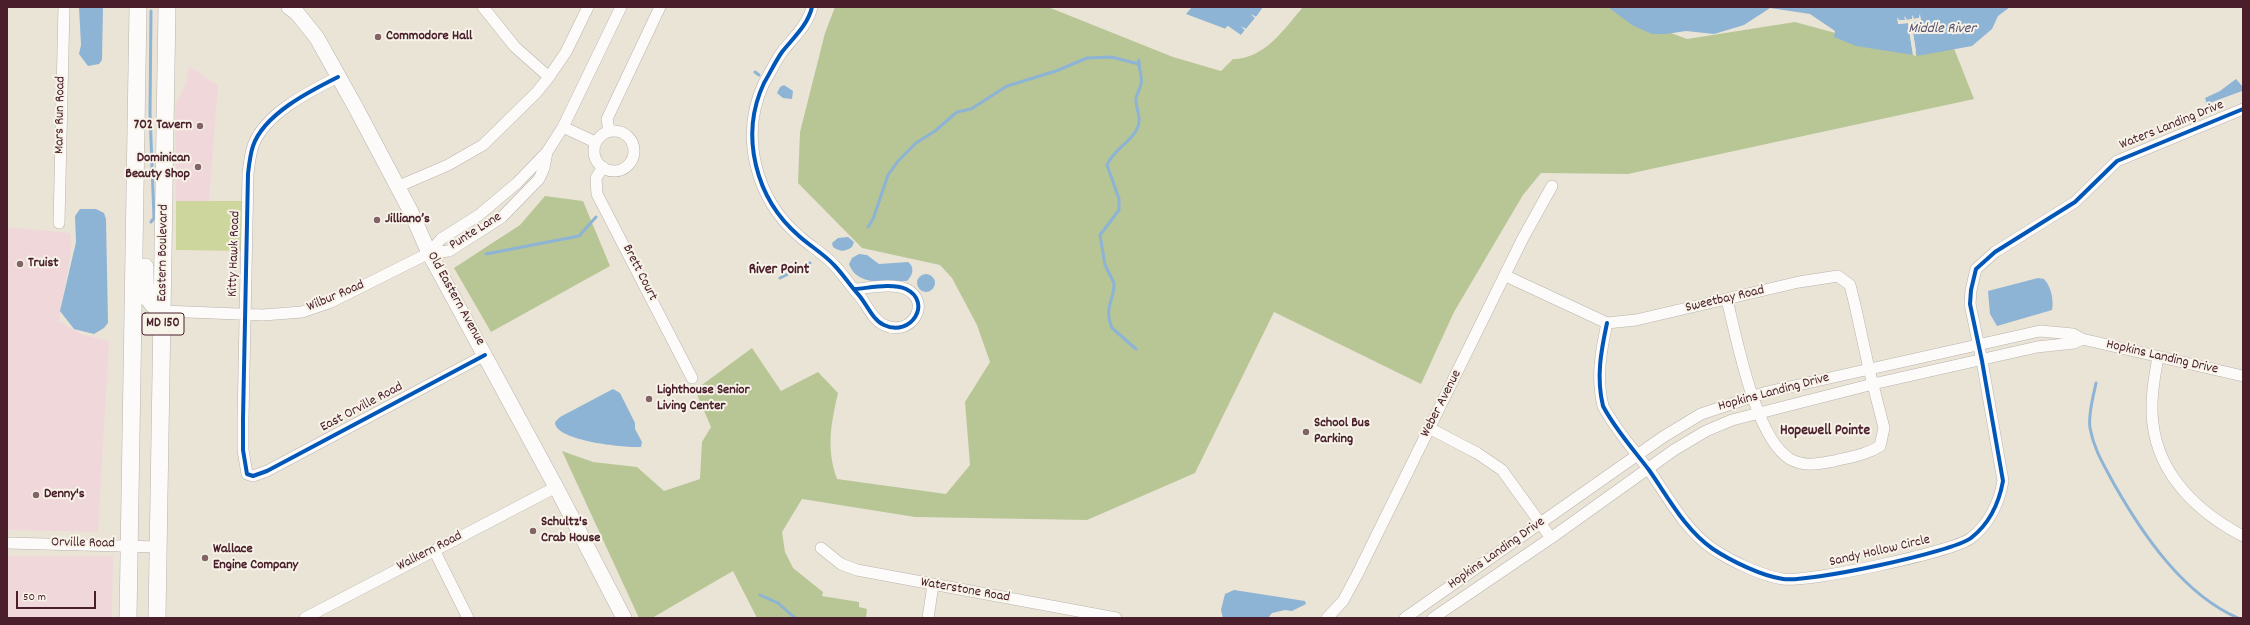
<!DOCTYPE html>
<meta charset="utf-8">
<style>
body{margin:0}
#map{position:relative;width:2250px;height:625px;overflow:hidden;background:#eae4d7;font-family:Dekko,sans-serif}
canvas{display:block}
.frame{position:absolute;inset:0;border:8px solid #4a1f2b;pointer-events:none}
.scale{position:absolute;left:16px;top:591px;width:80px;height:18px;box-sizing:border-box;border:2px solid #4a1f2b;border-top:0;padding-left:5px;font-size:12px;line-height:14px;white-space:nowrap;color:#4a1f2b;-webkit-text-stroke:3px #f7f3e8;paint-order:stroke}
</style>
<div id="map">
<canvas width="2250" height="625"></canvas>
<div class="frame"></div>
<div class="scale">50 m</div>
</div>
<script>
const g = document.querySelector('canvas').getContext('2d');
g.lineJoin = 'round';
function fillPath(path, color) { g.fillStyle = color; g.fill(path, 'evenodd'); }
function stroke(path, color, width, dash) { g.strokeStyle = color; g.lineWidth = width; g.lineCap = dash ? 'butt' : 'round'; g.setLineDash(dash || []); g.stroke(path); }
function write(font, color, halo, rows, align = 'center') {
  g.font = font + ' Dekko,sans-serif'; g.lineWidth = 4; g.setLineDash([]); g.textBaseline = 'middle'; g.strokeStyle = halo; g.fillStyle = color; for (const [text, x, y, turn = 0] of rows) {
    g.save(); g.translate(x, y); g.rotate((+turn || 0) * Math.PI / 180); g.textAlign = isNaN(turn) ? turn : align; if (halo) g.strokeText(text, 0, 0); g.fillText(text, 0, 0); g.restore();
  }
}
fillPath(new Path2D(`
 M189,66l29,20 -9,115h-33l-1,-95 11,-23z
 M7,227l63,6 2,11 -13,77 22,13 28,7 -11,191 -91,-2z
 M7,556h106l-1,62h-105z`), '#f0d8da');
fillPath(new Path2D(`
 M176,201h67l-2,50 -65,-1z`), '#cdd69d');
fillPath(new Path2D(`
 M835,7h213l125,50 48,14 12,-12c32,0 51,-30 70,-52h309l19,11 56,21 108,-17 111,30 47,-6 21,53 -346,75 -87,-1 -18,22 -69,117 -33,72 -147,-72 -79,161 -108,47 -172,-3 -113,-18 -20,33 3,20 8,16 30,24 -1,4 37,6v5l8,2 -1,9h-109l-24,-47 -81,47h-13l-77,-167 31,11 44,5 27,24 36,-12 2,-37 9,-15 -16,-37 57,-42 29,43 37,-19 20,21c-7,31 -12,55 -1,86l109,15 24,-29 -5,-63 25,-40 -13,-37 -25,-47 -12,-13 -78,-17 -64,-65 2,-51 25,-99z
 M545,196l38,5 27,65 -119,66 -37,-64 66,-43z`), '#b8c696');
fillPath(new Path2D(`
 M79,7h24l-1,53 -3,4 -11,2 -9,-12 2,-9z
 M1192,7h72l-8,10 -5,-3 4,4 -9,11 -5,-2 4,3 -4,5 -13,-9 -2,3 -40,-15z
 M1608,7h402l-12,9 -6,13 -20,17 -55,10 -6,-34 10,-1 -2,-7v4l-6,1v-4l-1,4 -6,1 -1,-4v4h-6l-1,4 10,-1 5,32 -57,-9 -22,-9 1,-6 -25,-17 -40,-6 -26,17 -30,9 -28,-3 -20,3h-14l-20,-9z
 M2236,79l6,7v5l-35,13 -2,-6 15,-7z
 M784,85l9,6 -1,8 -9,-1 -6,-5 3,-6z
 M80,209h16l8,4 2,6 2,104 -4,5 -10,6 -20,-5 -14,-18 16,-69 -1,-26z
 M848,237l6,5 -2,5c-8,5 -11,5 -19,0l-1,-4 6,-5z
 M859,254l8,1 12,9 29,-2c7,5 5,13 -1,19 -20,0 -50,6 -58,-17l3,-6z
 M917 283a9 9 0 1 1 18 0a9 9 0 1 1-18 0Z
 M2038,278l6,1c7,7 10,21 8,31l-55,16 -7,-12 -2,-23z
 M613,389l7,4 15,30v6l7,13 -1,5c-15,1 -87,-6 -86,-25l5,-5z
 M1234,590l71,11 1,3 -14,7 -7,-1 -13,3 -4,5h-45l-2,-8 4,-16z`), '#8db3d5');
fillPath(new Path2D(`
 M1263,7l2,1 -22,28 -15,-8 -1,2 -2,-1 2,-3 14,9 4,-5 -4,-4 5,3 9,-11 -4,-4 5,3z
 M1920,14l1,7 -9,2 4,33 -3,-1 -5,-32 -10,1 -1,-7 3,4 5,-1 -1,-4 3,4 5,-1 1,-4 1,4 5,-1z`), '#eae4d7');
stroke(new Path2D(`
 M755,72l4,3
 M151,222l3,-4 -4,-105 1,-102
 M868,227l5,-8 15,-44 10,-14 18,-18 19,-12 22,-19 14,-3 36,-23 49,-15 31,-13 24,-1 28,7
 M486,254l93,-18 17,-19
 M780,278l30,-15
 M1136,349l-24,-21c-9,-22 3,-28 2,-45l-9,-18 -5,-30 19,-25v-11l-12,-34c6,-15 23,-22 30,-36 5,-10 0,-17 -1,-27 -1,-7 4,-12 5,-18 2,-7 -3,-16 -2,-24
 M2096,383c-3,15 -8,31 -6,45 4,22 14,37 24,56 29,51 69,110 124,134
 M760,595l18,8 17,15`), '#8db3d5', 3);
const street = new Path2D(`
 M483,7l32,40 34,30
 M812,7c-4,18 -19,31 -30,45 -7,10 -12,21 -18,31 -25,53 -8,116 35,153 11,10 25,18 35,29 8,8 15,19 23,28 9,9 15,27 27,32 27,13 49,-23 22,-36 -14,-6 -37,-1 -51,0
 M338,77c-28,14 -74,37 -85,69 -3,9 -4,19 -5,28l-5,245v31l4,24 6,2 14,-5 218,-116
 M563,127l32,15
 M609,131l-2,-12 53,-112
 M594 151a20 20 0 1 1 40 0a20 20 0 1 1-40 0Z
 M603,167l-7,11 1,16 95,184
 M397,187l51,-22 35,-20 53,-52 13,-16 17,-25 22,-45
 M59,223l5,-216
 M429,253l12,-14 38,-24 38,-32 30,-31 16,-25 58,-120
 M1506,276l101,47 29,-3 163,-38 39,-6 12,9 5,20 14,64 15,59 -4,18c-14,9 -30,11 -46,15 -15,3 -30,6 -44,-2 -35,-21 -53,-120 -63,-159
 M163,311l100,4 39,-3 29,-10 98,-49 20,-2 53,-34 37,-38 5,-11 3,-16
 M1607,323c-6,28 -11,54 -4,83 12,23 30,43 46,64 19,27 36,60 64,79 18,12 49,27 70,30 24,4 170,-27 188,-41 18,-14 28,-35 32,-57l-21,-120 -12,-57 1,-14 5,-21 19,-17 80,-50 42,-41 126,-52
 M2158,357c-4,22 -8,45 -5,67 6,52 46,89 90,112
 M1429,428l48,25 25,17 49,68
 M7,543l152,4
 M821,548l20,16 16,6 259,48
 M434,550l34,68
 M305,618l251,-131
 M928,618l5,-33
 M1327,618l16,-17 14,-26 166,-337 29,-52
 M1405,618l258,-181 38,-23 66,-22 273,-61 33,3 9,5 161,37
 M1433,618l118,-80 123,-88 32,-19 26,-11 141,-36 164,-37 37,-4 8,-4`);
const secondary = new Path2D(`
 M289,7l8,6 20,25 39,70 55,104 18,41 127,234 68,131`);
const primary = new Path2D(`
 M145,267c0,20 -2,35 18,44
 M128,618l10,-611
 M157,618l10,-611`);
stroke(street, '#bab2ac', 12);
stroke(secondary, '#bab2ac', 16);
stroke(primary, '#bab2ac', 18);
stroke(street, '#fcfbf9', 11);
stroke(secondary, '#fcfbf9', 15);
stroke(primary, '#fcfbf9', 17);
stroke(new Path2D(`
 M812,7c-4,18 -19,31 -30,45 -7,10 -12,21 -18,31 -25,53 -8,116 35,153 11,10 25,18 35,29 8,8 15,19 23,28 9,9 15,27 27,32 27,13 49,-23 22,-36 -14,-6 -37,-1 -51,0
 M338,77c-28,14 -74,37 -85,69 -3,9 -4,19 -5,28l-5,245v31l4,24 6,2 14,-5 218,-116
 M1607,323c-6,28 -11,54 -4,83 12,23 30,43 46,64 19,27 36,60 64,79 18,12 49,27 70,30 24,4 170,-27 188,-41 18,-14 28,-35 32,-57l-21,-120 -12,-57 1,-14 5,-21 19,-17 80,-50 42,-41 126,-52`), '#0057b8', 4);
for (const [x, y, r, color] of [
 [378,37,4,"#826467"],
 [200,126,4,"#826467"],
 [198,167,4,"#826467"],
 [377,220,4,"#826467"],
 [20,264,4,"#826467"],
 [649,399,4,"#826467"],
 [1306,432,4,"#826467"],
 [36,495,4,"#826467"],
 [533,531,4,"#826467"],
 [205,558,4,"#826467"]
]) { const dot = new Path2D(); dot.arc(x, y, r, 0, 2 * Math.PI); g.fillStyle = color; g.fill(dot); stroke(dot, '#f7f3e8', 1.5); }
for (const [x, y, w] of [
 [163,324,42]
]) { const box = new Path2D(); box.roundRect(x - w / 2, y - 11, w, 22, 3); g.fillStyle = '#f7f3e8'; g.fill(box); stroke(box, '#4a1f2b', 1); }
write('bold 13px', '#4a1f2b', null, [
 ["MD 150",163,324]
]);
write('bold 14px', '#4a1f2b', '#f7f3e8', [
 ["Commodore Hall",386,37],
 ["702 Tavern",192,126,"right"],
 ["Dominican",190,159,"right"],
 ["Beauty Shop",190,175,"right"],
 ["Jilliano’s",385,220],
 ["Truist",28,264],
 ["Lighthouse Senior",657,391],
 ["Living Center",657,407],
 ["School Bus",1314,424],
 ["Parking",1314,440],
 ["Denny's",44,495],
 ["Schultz's",541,523],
 ["Crab House",541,539],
 ["Wallace",213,550],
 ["Engine Company",213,566]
], 'left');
write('14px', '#4a1f2b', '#f7f3e8', [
 ["Mars Run Road",61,115,-89],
 ["Waters Landing Drive",2172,126,-22],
 ["Punte Lane",476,232,-32],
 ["Eastern Boulevard",164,253,-89],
 ["Kitty Hawk Road",235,254,-88],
 ["Brett Court",639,273,63],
 ["Wilbur Road",336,297,-23],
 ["Old Eastern Avenue",455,299,61],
 ["Sweetbay Road",1725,300,-13],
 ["Hopkins Landing Drive",2162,358,13],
 ["Hopkins Landing Drive",1774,393,-15],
 ["Weber Avenue",1442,404,-63],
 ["East Orville Road",362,408,-28],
 ["Orville Road",83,544,1],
 ["Walkern Road",430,552,-27],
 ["Sandy Hollow Circle",1880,552,-13],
 ["Hopkins Landing Drive",1497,554,-35],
 ["Waterstone Road",965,591,10]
]);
write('italic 15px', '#55526f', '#f7f3e8', [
 ["Middle River",1942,30]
]);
write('bold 15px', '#4a1f2b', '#f7f3e8', [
 ["River Point",779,271],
 ["Hopewell Pointe",1825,432]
]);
</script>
